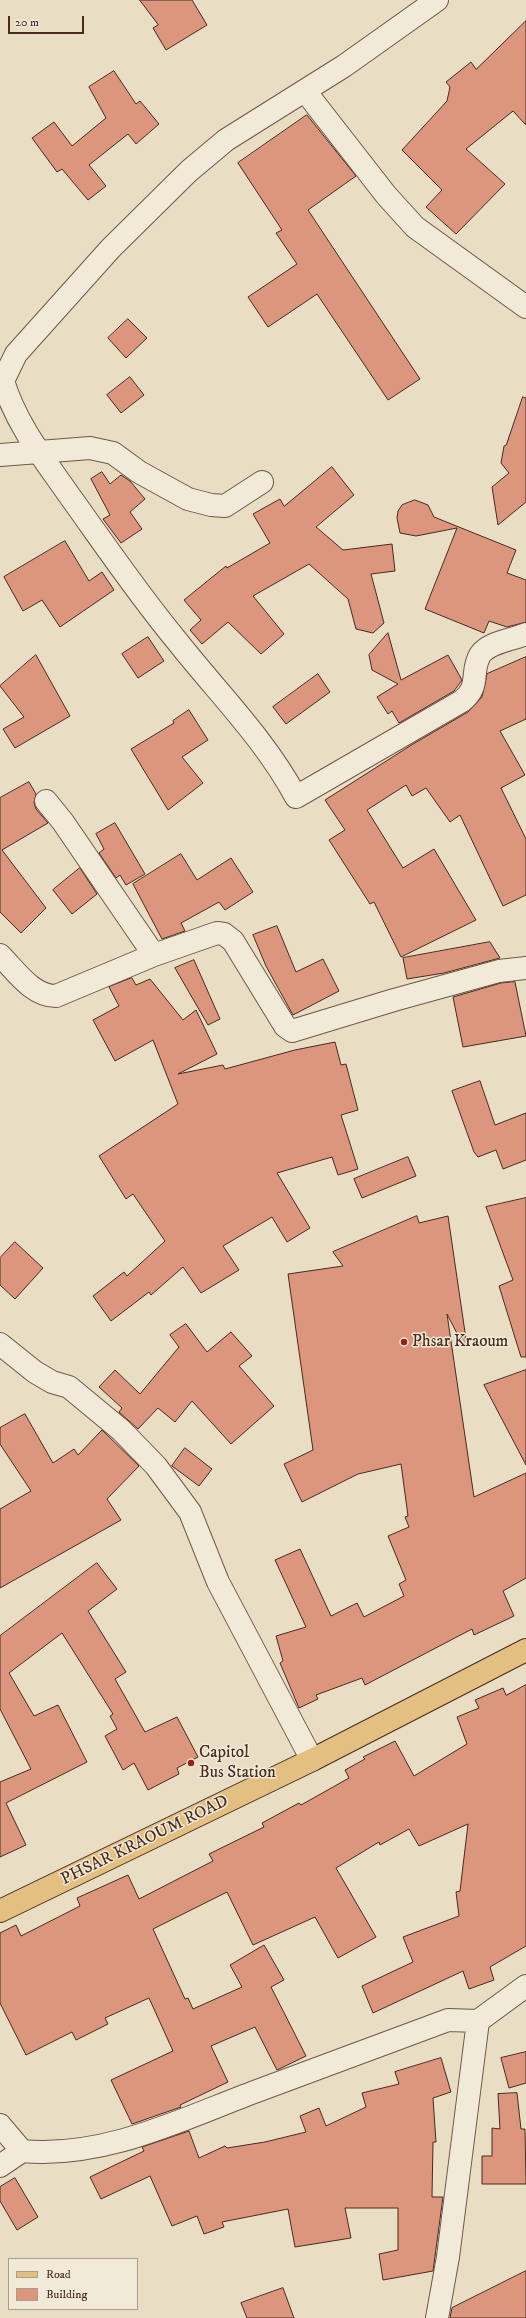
<!DOCTYPE html>
<style>
body{margin:0}
#map{position:relative;width:526px;height:2318px;overflow:hidden;background:#e9dec3;font-family:"IM FELL DW Pica",serif}
canvas{display:block}
.legend{position:absolute;left:8px;top:2258px;width:130px;height:52px;box-sizing:border-box;background:#f1ead8;border:1px solid #ad9d8e;margin:0;padding:5px 7px;list-style:none;font-size:12px;color:#482a1f}
.legend li{display:flex;align-items:center;gap:8px;height:20px}
.legend b{width:20px;border:1px solid #ad9d8e}
.scale{position:absolute;left:8px;top:16px;width:76px;height:18px;box-sizing:border-box;border:2px solid #482a1f;border-top:0;padding-left:5px;font-size:12px;line-height:14px;white-space:nowrap;color:#482a1f;-webkit-text-stroke:3px #f1ead8;paint-order:stroke}
</style>
<div id="map">
<canvas width="526" height="2318"></canvas>
<ul class="legend">
<li><b style="height:5px;background:#e4bf82"></b>Road</li>
<li><b style="height:11px;background:#db967d"></b>Building</li>
</ul>
<div class="scale">20 m</div>
</div>
<script>
const g = document.querySelector('canvas').getContext('2d');
g.lineJoin = 'round';
function fillPath(path, color) { g.fillStyle = color; g.fill(path, 'evenodd'); }
function stroke(path, color, width, dash) { g.strokeStyle = color; g.lineWidth = width; g.lineCap = dash ? 'butt' : 'round'; g.setLineDash(dash || []); g.stroke(path); }
function write(font, color, halo, rows, align = 'center') {
  g.font = font + ' "IM FELL DW Pica",serif'; g.lineWidth = 3; g.setLineDash([]); g.textBaseline = 'middle'; g.strokeStyle = halo; g.fillStyle = color; for (const [text, x, y, turn = 0] of rows) {
    g.save(); g.translate(x, y); g.rotate((+turn || 0) * Math.PI / 180); g.textAlign = isNaN(turn) ? turn : align; if (halo) g.strokeText(text, 0, 0); g.fillText(text, 0, 0); g.restore();
  }
}
const building = new Path2D(`
 M140,0h52l15,25 -41,25 -13,-22 5,-3z
 M526,21v104l-13,-14 -47,38 39,35 -49,50 -30,-27 16,-17 -40,-40 45,-49 3,-14 -4,-5 25,-20 5,7z
 M114,71l22,33 4,-3 19,23 -23,20 -8,-10 -39,31 17,21 -18,14 -26,-31 -5,3 -25,-34 22,-16 18,24 34,-28 -17,-31z
 M307,115l49,61 -48,34 112,169 -32,21 -71,-106 -49,33 -20,-30 49,-33 -21,-31 6,-3 -44,-67z
 M128,319l19,19 -21,20 -18,-20z
 M130,377l14,18 -23,18 -14,-18z
 M523,397l3,1v104l-28,23 -6,-38 17,-14 -8,-10 3,-17 2,-1z
 M332,467l22,28 -38,32 27,23 49,-6 3,27 -24,3 13,49 -11,10 -17,-4 -8,-30 -39,-35 -56,32 31,38 -23,20 -33,-32 -26,22 -12,-14 11,-10 -17,-20 42,-34 1,2 43,-25 -17,-29 27,-15 4,7z
 M102,472l8,12 11,-9 9,6 15,18 -15,13 12,17 -21,14 -18,-24 7,-4 -19,-36z
 M415,500l13,5 6,12 82,33 -9,23 19,7v42l-19,5 -18,-6 -5,12 -59,-24 32,-81 -41,8 -16,-3 -3,-15 1,-7 4,-6z
 M65,541l24,40 13,-9 12,18 -54,37 -18,-27 -19,11 -19,-34z
 M388,633l13,47 47,-25 14,25 -8,11 -55,32 -7,-12 -4,3 -11,-17 21,-13 -26,-14 -3,-15z
 M148,637l16,24 -26,17 -16,-24z
 M36,655l34,61 -55,32 -12,-19 21,-12 -24,-31z
 M526,657v62l-26,12 25,44 -24,13 25,51v56l-23,11 -43,-91 -10,7 -24,-34 -14,8 -6,-11 -39,25 36,58 31,-19 42,71 -75,37 -27,-55 -4,2 -41,-64 16,-10 -20,-30 88,-56 55,-32 14,-15 5,-23z
 M318,674l12,18 -44,32 -13,-17z
 M189,710l19,30 -26,17 21,26 -35,27 -37,-61 43,-26 -1,-2z
 M29,782l7,12 -2,9 2,6 12,14 -46,27 44,58 -25,25 -21,-21v-114z
 M115,823l30,51 -19,11 -6,-10 -4,3 -17,-25 5,-4 -8,-15z
 M181,854l16,26 34,-22 22,34 -28,18 -6,-8 -38,21 4,8 -23,8 -29,-55z
 M80,868l17,26 -25,20 -19,-24z
 M277,926l19,46 27,-13 16,32 -46,24 -27,-49 -13,-31z
 M490,942l10,16 -56,15 -37,6 -4,-21z
 M194,960l26,59 -12,6 -33,-57z
 M132,978l4,7 14,-6 33,41 13,-10 21,44 -39,20 45,-9 2,4 70,-19 40,-8 6,23 5,-1 12,46 -17,5 17,54 -20,6 -6,-18 -55,16 33,55 -23,14 -15,-25 -49,29 16,24 -38,23 -18,-26 -32,28 -2,-3 -38,29 -18,-25 31,-24 3,4 38,-35 -32,-47 -7,5 -27,-43 79,-52 -25,-64 -38,21 -22,-41 26,-14 -10,-19z
 M515,982l11,54 -63,11 -10,-50 48,-14z
 M480,1081l15,44 31,-12v47l-23,9 -7,-19 -18,7 -4,-5 -22,-61z
 M408,1157l8,19 -54,22 -8,-19z
 M526,1198v159h-5l-22,-71 14,-6 -27,-73z
 M417,1216l2,7 29,-7 19,130 -3,1 -17,-33 27,183 52,-24v105l-23,13 11,25 -40,19 -2,-6 -107,56 -3,-7 -46,17 2,4 -19,9 -19,-45 3,-2 -7,-25 30,-9 -31,-67 25,-11 31,67 26,-13 7,14 40,-21 -5,-12 7,-4 -18,-44 21,-9 -4,-10 3,-1 -7,-52 -43,10 -56,28 -18,-38 29,-14 -25,-176 55,-8 -10,-14z
 M15,1242l28,26 -28,31 -15,-14v-27z
 M186,1324l21,28 24,-20 21,24 -13,10 35,40 -43,38 -39,-43 -17,21 -17,-14 -20,21 -19,-17 3,-4 -23,-21 16,-17 25,24 39,-47 -9,-12z
 M526,1370v95l-42,-80z
 M25,1414l28,49 21,-14 4,6 24,-25 37,36 -32,33 14,21 -121,68v-79l31,-18 -31,-47v-16z
 M185,1448l27,21 -13,17 -27,-20z
 M97,1563l20,26 -29,22 38,61 -11,7 30,53 32,-15 21,40 -21,11 2,6 -31,16 -14,-27 -11,7 -18,-34 12,-7 -7,-13 3,-2 -51,-81 -53,40 25,43 24,-11 29,57 -81,41 20,42 -26,12v-75l31,-13 -31,-60v-73z
 M526,1685v261l-36,21 4,13 -25,9 -6,-18 -90,42 -11,-27 51,-24 -10,-25 56,-21 -3,-24 4,-1 8,-67 -49,22 -10,-17 -29,16 -1,-3 -43,26 40,69 -38,21 -23,-41 -62,28 -26,-53 -74,37 32,70 3,-1 5,11 49,-22 -12,-22 34,-20 20,35 -13,7 35,69 -29,14 -22,-43 -44,19 17,36 -48,23 1,2 -49,17 -21,-44 62,-29 -24,-53 -44,20 3,6 -32,16 -4,-8 -46,23 -26,-52v-70l16,-8 5,11 59,-30 -3,-8 51,-23 11,24 74,-38 -4,-7 55,-27 -2,-4 37,-20 2,2 48,-27 -4,-8 20,-11 -2,-2 32,-16 19,35 53,-32 -10,-27 22,-9 -4,-8 28,-12 3,7z
 M526,2052v31l-17,5 -8,-30z
 M441,2058l10,34 -18,6 3,44h-3l-1,55h11l-10,74 -50,9 -4,-26 19,-4v-42h-53l6,30 -56,9 -7,-38 -66,13 2,5 -20,7 -7,-18 -25,10 -22,-50 -49,23 -11,-22 54,-26 -2,-4 47,-16 10,27 26,-12 2,2 38,-6 41,-10 -6,-16 19,-8 7,18 40,-19 -4,-14 37,-9 -4,-12z
 M517,2093l4,36h4l1,55h-44v-28h10v-28l8,1 -2,-35z
 M15,2178l23,39 -21,13 -17,-29v-14z
 M526,2271v47h-76l2,-10z
 M283,2288l11,30h-47l-6,-15z`);
fillPath(building, '#db967d');
stroke(building, '#482a1f', 1);
const minor = new Path2D(`
 M437,0l-93,66 -118,74 -37,31 -78,77 -95,106 -13,27c13,43 41,78 66,114 36,50 69,99 108,146 41,52 87,97 119,156l166,-96c19,-15 8,-29 18,-46 9,-13 32,-15 46,-21
 M305,91l81,104 29,32 111,80
 M0,455l90,-7 23,5 26,19 49,27 23,6 14,1 37,-24
 M46,801l17,21 91,133
 M0,955c16,16 32,41 56,41l98,-41 63,-22 7,1 9,7 52,85 7,5 102,-31 105,-29 27,-3
 M0,1344l35,28 17,10 17,5 52,43 35,36 34,46 28,70 94,178
 M0,2125l22,26c82,8 160,-32 235,-60 64,-24 127,-47 191,-71l30,1
 M0,2166l22,-15
 M437,2318l11,-61 30,-236 48,-35`);
const major = new Path2D(`
 M0,1911l312,-151 214,-110`);
stroke(minor, '#705748', 24);
stroke(major, '#482a1f', 24);
stroke(minor, '#f1ead8', 22);
stroke(major, '#e4bf82', 22);
for (const [x, y, r, color] of [
 [404,1342,4,"#8f2418"],
 [191,1763,4,"#8f2418"]
]) { const dot = new Path2D(); dot.arc(x, y, r, 0, 2 * Math.PI); g.fillStyle = color; g.fill(dot); stroke(dot, '#f1ead8', 1.5); }
write('17px', '#482a1f', '#f1ead8', [
 ["Phsar Kraoum",412,1342],
 ["Capitol",199,1753],
 ["Bus Station",199,1773]
], 'left');
write('17px', '#482a1f', '#f1ead8', [
 ["PHSAR KRAOUM ROAD",145,1841,-26]
]);
</script>
